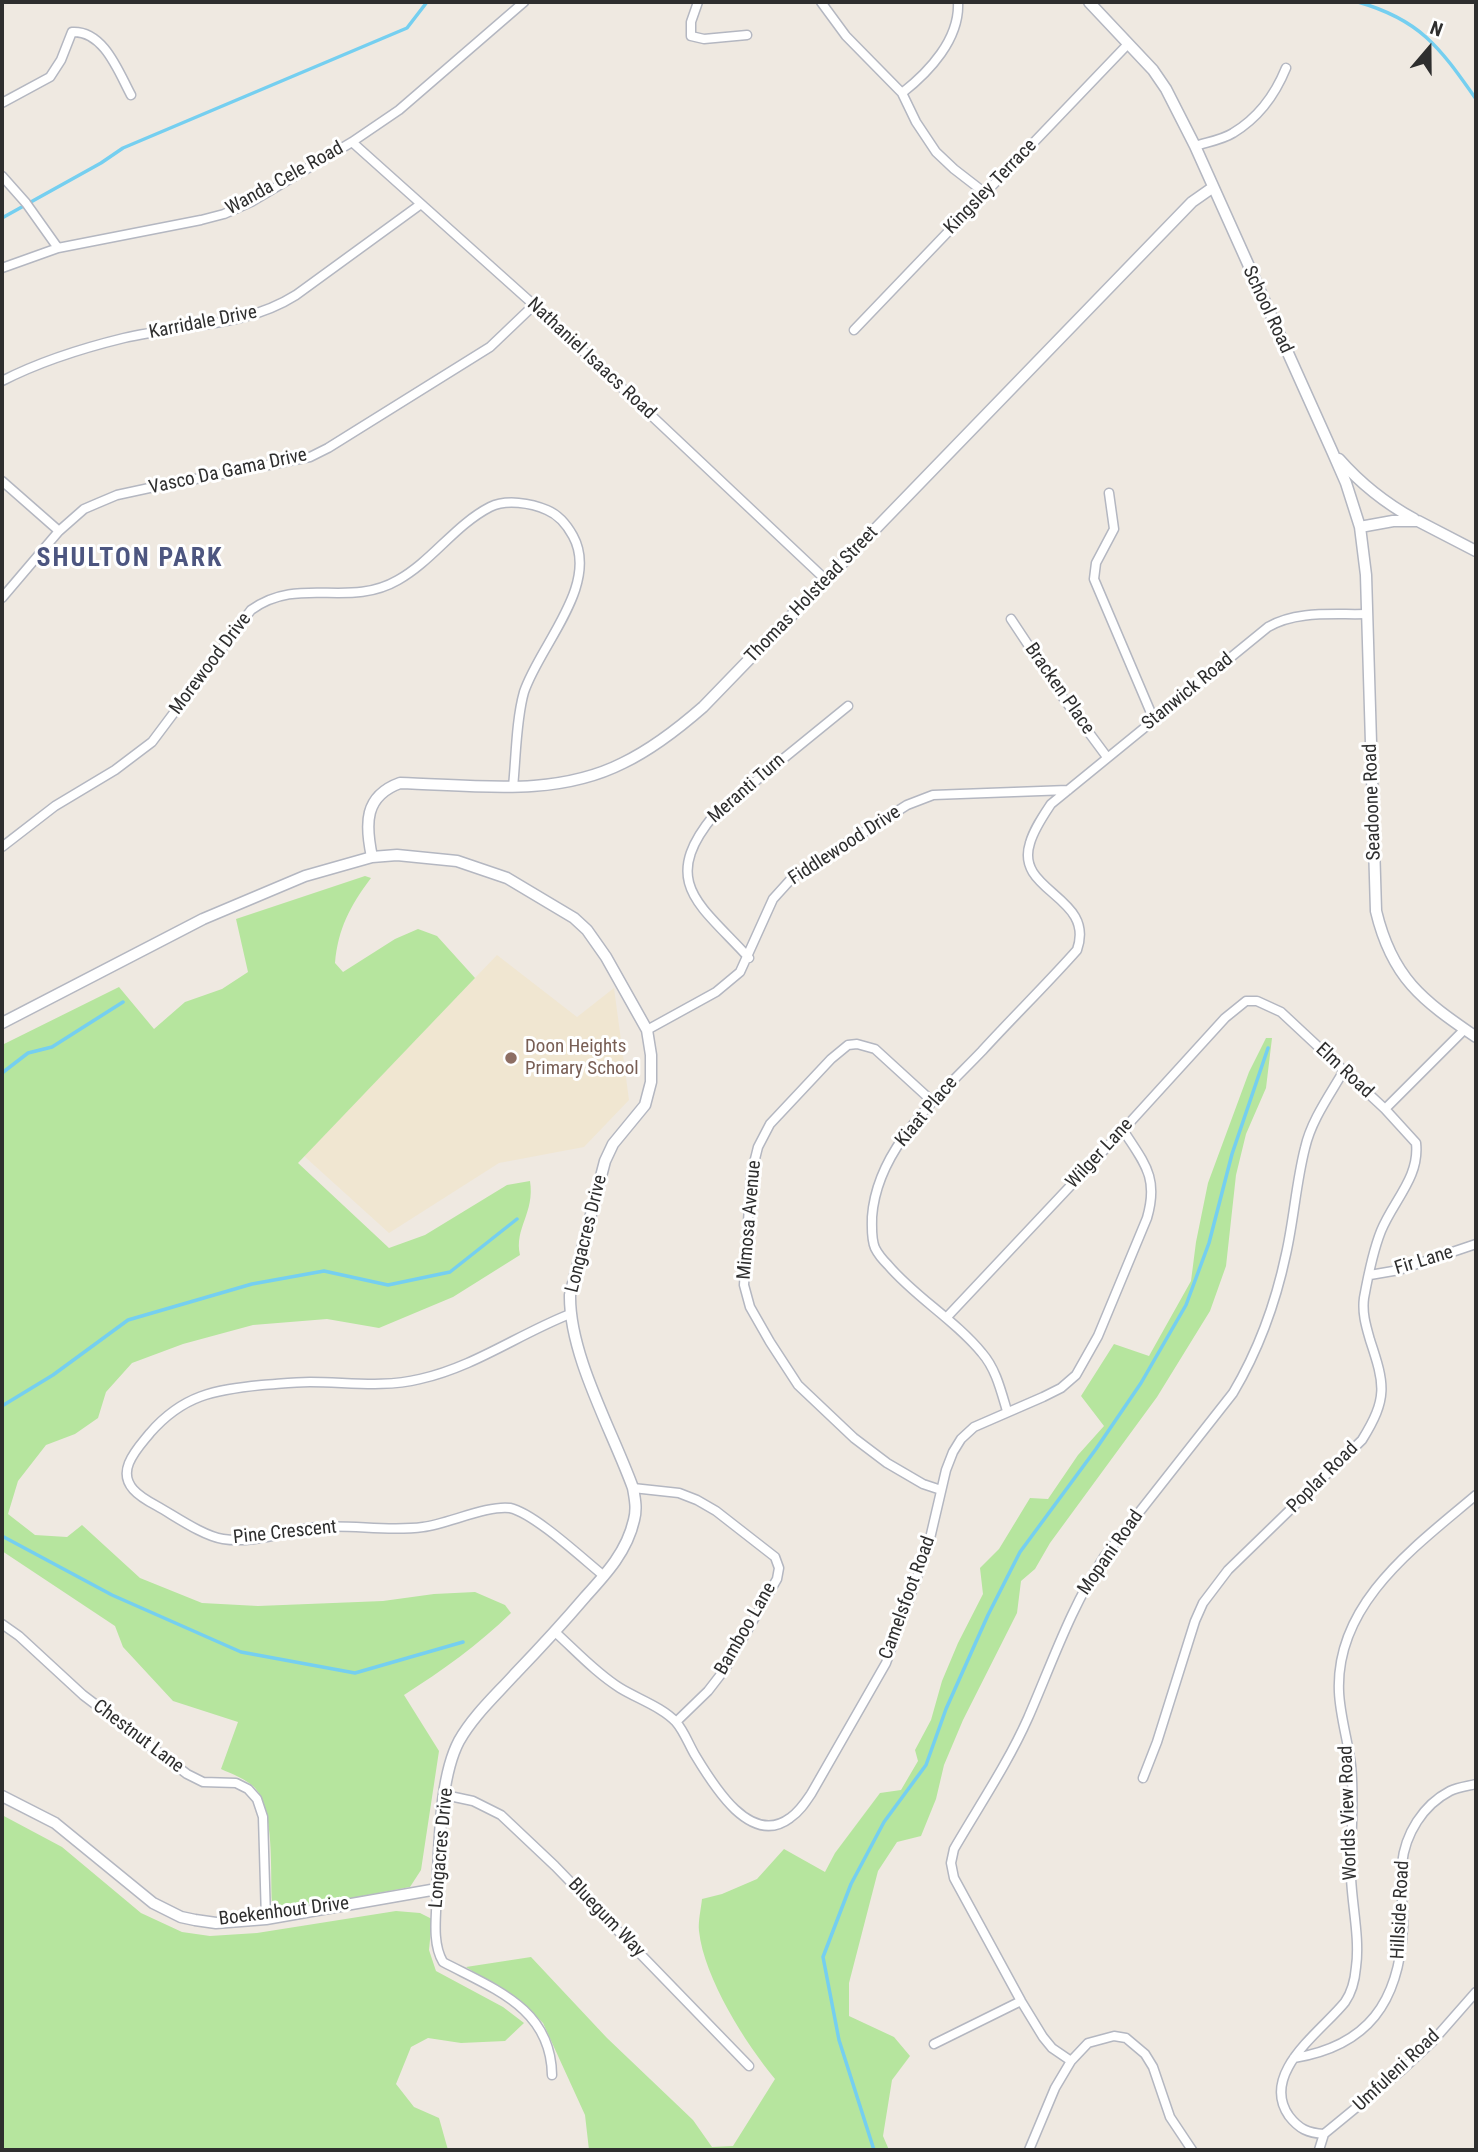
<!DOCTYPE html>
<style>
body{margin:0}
#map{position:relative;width:1478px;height:2152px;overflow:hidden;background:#efe9e1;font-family:"Roboto Condensed",sans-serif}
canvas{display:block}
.frame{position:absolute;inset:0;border:4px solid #2e2e2e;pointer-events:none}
.north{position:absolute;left:1394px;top:14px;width:70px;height:70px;-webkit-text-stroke:5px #fff;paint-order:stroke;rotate:20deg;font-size:19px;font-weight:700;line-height:28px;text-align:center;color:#2e2e2e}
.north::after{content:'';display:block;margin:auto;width:24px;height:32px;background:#2e2e2e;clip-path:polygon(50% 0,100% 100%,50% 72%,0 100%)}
</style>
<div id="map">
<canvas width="1478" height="2152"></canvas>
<div class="frame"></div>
<div class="north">N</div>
</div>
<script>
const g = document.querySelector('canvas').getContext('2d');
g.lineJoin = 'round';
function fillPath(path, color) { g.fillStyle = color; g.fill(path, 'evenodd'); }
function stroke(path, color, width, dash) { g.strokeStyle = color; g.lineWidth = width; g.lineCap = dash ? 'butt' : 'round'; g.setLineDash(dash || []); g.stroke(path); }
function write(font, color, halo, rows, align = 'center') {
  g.font = font + ' "Roboto Condensed",sans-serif'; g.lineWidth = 6; g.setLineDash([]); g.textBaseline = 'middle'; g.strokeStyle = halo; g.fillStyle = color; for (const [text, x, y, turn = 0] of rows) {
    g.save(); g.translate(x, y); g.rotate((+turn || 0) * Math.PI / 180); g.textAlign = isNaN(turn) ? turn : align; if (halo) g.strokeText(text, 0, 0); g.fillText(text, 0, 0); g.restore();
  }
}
fillPath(new Path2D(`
 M497,955l80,62 37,-29 15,112 -45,47 -85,16 -110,70 -85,-77z`), '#f0e6d1');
fillPath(new Path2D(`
 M365,876l6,2c-21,28 -33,51 -36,85l8,9 52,-33 23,-10 19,7 38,42 -177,185 91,85 36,-13 82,-50 23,-4c5,32 -16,47 -10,74l-67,42 -74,31 -52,-9 -74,6 -70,19 -51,19 -26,29 -8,26 -23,16 -29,11 -28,36 -10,33 27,21 32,2 15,-12 58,53 62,25 56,3 125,-5 51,-7 41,-2 30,13 6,8c-33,32 -68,57 -107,82l35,56 -18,119 -11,17 -126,24 -12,-8c-2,-30 3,-93 -17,-115 -9,-9 -23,-14 -34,-19l17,-47 -65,-21 -50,-54 -8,-21 -113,-75v-506l117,-58 35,42 31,-27 37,-13 26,-17 -12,-53z
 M1266,1038h6l-6,50 -20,46 -10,41 -10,91 -16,45 -53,86 -107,146 -15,26 -14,12 -4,32 -54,107 -19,45 -8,34 -15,37 -24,6 -19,29 -29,112v33l45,21 16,19 -18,24 -9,56 6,14h-300l-4,-35 -42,-92 -19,-19 -58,-37 65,-10 76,81 86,82 19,27 21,-1 42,-67c-29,-35 -71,-101 -76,-148 -1,-10 2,-22 3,-32l20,-5 35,-15 27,-30 41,23 10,-19 45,-60 21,-3 17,-29 -3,-11 16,-30 11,-39 16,-38 25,-49 -3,-26 19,-19 31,-51 18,1 30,-44 26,-29 -23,-30 33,-52 35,12 42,-75 5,-39 12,-59 41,-111z
 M2,1815l60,32 79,66 41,19 28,4 47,-3 139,-22 24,2 12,6 -3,31 7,21 67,36 21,16 -19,18 -44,2 -33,-5 -17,9 -15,37 18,23 25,11 9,32h-446z`), '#b6e59e');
stroke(new Path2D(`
 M1358,2c63,18 82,46 118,97
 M2,218l99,-55 22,-15 284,-120 20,-26
 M2,1073l26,-20 24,-6 71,-45
 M2,1406l51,-31 75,-55 124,-36 72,-13 64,14 62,-13 67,-53
 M2,1536l110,59 129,57 114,21 108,-31
 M874,2150l-35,-110 -16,-83 28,-73 33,-62 42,-57 20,-56 42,-94 32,-63 76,-103 45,-66 45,-78 23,-62 23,-89 36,-106`), '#75cff0', 3.5);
const minor = new Path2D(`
 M698,2l-7,20v14l13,3 43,-4
 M821,2l25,34 56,57 14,29 20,30 18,17 31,24
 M902,93c27,-21 58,-54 56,-91
 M2,103l48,-26 11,-17 11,-28c32,-2 47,41 59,63
 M352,142l182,163 292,275
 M1195,146c12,-4 27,-6 38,-13 25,-15 42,-38 53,-65
 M2,176l24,27 32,45
 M2,268l56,-20 143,-28 23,-6 27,-12 101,-60 47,-32 125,-108
 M854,330l274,-286
 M2,381c37,-19 81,-33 122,-43 59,-14 120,-10 172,-43l125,-91
 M2,481l57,50
 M1109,493l5,36 -18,34 -2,16 60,141
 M2,598l57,-67 25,-22 14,-6 19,-8 37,-8 156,-30 18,-9 162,-101 44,-42
 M1011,619l53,80 43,58
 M2,847l53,-41 60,-36 37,-28 99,-132c48,-35 97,-1 147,-30 34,-19 57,-55 92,-73 16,-8 41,-4 57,3 12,5 20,15 26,26 27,49 -34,110 -49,156 -8,28 -8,66 -11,95
 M749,958c-48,-53 -91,-75 -35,-143l134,-109
 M647,1030l69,-38 24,-20 33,-73 19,-21 115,-73 26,-10 135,-5
 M933,1102l-58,-53 -18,-5 -9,1 -17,14 -61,65 -12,23 -7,28 -7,110 6,22 20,35 28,43 56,53 33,25 36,21 18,6
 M1385,1109l80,-80
 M1370,1275l29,-5 77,-26
 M570,1314c-51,20 -96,53 -150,65 -36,9 -73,3 -110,3 -16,0 -32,2 -48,3 -48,5 -79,10 -112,48 -8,10 -16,18 -21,30 -9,22 11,34 28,43 18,10 46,30 66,33 30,5 64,-8 94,-12 35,-3 70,5 106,0 24,-3 65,-22 87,-19 24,5 73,51 94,68
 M947,1317l176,-187 102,-112 21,-17h11l24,11 104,97 31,34c4,34 -23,58 -35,88 -8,20 -13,45 -17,67 -2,15 2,28 6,42 15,45 18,58 -8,100l-134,130 -25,33 -8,18 -38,121 -14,36
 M1007,1411c-6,-20 -11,-42 -25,-58 -27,-33 -67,-56 -94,-88 -4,-4 -10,-11 -13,-17 -4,-9 -3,-21 -3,-31 5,-69 65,-119 110,-166 31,-34 64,-66 95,-101 19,-54 -63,-58 -47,-107 4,-14 13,-27 21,-39l217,-177c29,-17 66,-12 99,-13
 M633,1488l46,5 18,7 19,11 59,46 4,11 -2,11 -52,90 -17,22 -32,31
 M2,1624l17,12 64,59 104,79 16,8 33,1 12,6 9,10 6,18 3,102
 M555,1632c21,19 41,41 65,56 18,11 42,19 56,34 8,9 13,23 19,33 17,28 55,93 95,63 9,-6 15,-15 21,-24l75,-131 42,-116 18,-77 7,-18 8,-13 13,-12 69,-30 18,-9 15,-13 22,-39 49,-118c12,-41 -3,-55 -24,-88
 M445,1795l28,6 28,14 54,51 194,200
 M437,1889c0,23 -6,53 6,73 51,27 108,46 109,113
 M934,2044l87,-43
 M1294,2058c74,-12 105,-56 109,-130 1,-21 -4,-43 -1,-64 3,-30 21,-59 48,-73 8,-4 18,-5 26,-7
 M1071,2061l-19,-13 -9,-11 -22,-36 -67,-123 -3,-15 3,-14c25,-43 54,-86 74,-131 24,-55 43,-111 76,-161l129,-164c25,-42 43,-92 53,-139 8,-35 10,-71 19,-106 6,-27 24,-52 38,-76
 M1324,2134c-16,-1 -25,-5 -35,-18 -30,-43 33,-85 56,-114 7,-10 10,-23 11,-35 4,-28 -4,-62 -5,-90 -1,-37 4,-75 0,-112 -3,-24 -11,-49 -12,-73 -4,-89 77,-146 137,-197
 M1029,2150l26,-62 16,-27 17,-18 26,-7 12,2 19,16 8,13 17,50 22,33
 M1319,2150l5,-16 78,-64 30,-28 44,-50`);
const tertiary = new Path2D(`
 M1089,2l64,68 13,19 29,57 137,305 14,32 14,44 33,-6h25l58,30
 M1339,459c22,25 46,44 75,60
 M1360,527l6,48 10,336c16,67 46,89 100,126
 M372,857c-7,-33 -8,-61 28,-74 74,2 154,15 223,-20 29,-14 56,-35 80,-56l489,-505 20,-14
 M2,1023l201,-104 102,-43 67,-19 25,-2 60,6 50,17 67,40 13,12 19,27 41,73 4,25v27l-6,23 -32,39 -8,17 -35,134c-1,60 42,135 63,193 2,11 4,21 1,32 -7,31 -27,53 -48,76 -23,27 -47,53 -72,79 -19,21 -41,41 -55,66 -20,38 -19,105 -22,148l-171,30 -50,4 -21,-3 -14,-3 -28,-14 -98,-80 -53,-27`);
stroke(minor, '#b4b7c1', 11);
stroke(tertiary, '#b4b7c1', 13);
stroke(minor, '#fff', 8);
stroke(tertiary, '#fff', 10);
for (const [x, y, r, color] of [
 [511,1058,7,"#8d6e63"]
]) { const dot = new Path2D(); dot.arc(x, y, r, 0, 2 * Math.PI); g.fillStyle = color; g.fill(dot); stroke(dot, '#fff', 2.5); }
write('19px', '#2e2e2e', '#fff', [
 ["Wanda Cele Road",285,179,-29],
 ["Kingsley Terrace",991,187,-46],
 ["School Road",1267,310,65],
 ["Karridale Drive",203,323,-11],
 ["Nathaniel Isaacs Road",591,359,43],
 ["Vasco Da Gama Drive",228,472,-12],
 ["Thomas Holstead Street",812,595,-46],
 ["Morewood Drive",211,664,-53],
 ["Bracken Place",1059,689,55],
 ["Stanwick Road",1188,692,-39],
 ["Meranti Turn",747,789,-41],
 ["Seadoone Road",1373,802,-92],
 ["Fiddlewood Drive",845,846,-33],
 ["Elm Road",1344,1071,43],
 ["Kiaat Place",927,1112,-50],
 ["Wilger Lane",1100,1154,-47],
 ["Mimosa Avenue",750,1220,-85],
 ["Longacres Drive",587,1234,-76],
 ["Fir Lane",1424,1261,-17],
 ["Poplar Road",1323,1478,-45],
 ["Pine Crescent",285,1533,-6],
 ["Mopani Road",1111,1553,-55],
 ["Camelsfoot Road",908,1598,-70],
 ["Bamboo Lane",746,1629,-60],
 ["Chestnut Lane",138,1737,37],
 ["Worlds View Road",1349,1813,-92],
 ["Longacres Drive",442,1848,-85],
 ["Hillside Road",1401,1910,-87],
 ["Boekenhout Drive",284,1912,-7],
 ["Bluegum Way",606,1918,46],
 ["Umfuleni Road",1397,2071,-43]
]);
write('19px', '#785e54', '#fff', [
 ["Doon Heights",525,1047],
 ["Primary School",525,1069]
], 'left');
g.letterSpacing = '2px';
write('bold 26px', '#4d5680', '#fff', [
 ["SHULTON PARK",130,559]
]);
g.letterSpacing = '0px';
</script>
